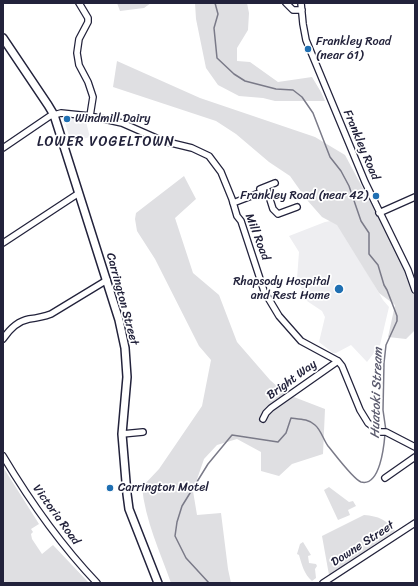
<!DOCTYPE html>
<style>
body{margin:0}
#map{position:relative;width:418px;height:586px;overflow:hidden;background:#fff;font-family:Sriracha,sans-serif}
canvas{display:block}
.frame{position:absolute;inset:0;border:4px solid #22223b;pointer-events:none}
</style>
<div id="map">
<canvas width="418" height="586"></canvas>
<div class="frame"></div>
</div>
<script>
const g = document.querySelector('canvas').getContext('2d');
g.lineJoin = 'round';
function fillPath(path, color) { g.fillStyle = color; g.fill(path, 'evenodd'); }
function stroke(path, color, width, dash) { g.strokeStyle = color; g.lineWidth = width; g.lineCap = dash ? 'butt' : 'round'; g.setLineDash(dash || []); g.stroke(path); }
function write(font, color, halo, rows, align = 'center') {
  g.font = font + ' Sriracha,sans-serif'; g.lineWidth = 3.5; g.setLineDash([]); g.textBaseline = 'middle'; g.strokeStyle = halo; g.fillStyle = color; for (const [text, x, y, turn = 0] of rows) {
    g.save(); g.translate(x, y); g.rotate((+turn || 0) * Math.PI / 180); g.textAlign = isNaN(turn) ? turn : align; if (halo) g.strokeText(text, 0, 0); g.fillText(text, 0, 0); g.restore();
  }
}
fillPath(new Path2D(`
 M65,115l20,3 5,19 -19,5 -8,-25z
 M336,220l47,80 6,7 -9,38 -13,17 -16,-17 -15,8h-3l-14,-11 6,-25 -3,-6 -15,-10 -10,-22 2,-27 -10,-16 36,-14z`), '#eeeef1');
fillPath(new Path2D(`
 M117,3h34l-7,5 -24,3z
 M195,3h52l2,10 -1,17 -11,18v13l13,1 28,20 34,-5 9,15 4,9h-50l-12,-3 -24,-2 -21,-11 -12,-17 -10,-49z
 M117,61l83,37 115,39 30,18 68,127 2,16v32l-9,9 -18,-2 7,-32 -16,-12 -42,-68 -15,-8 -15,-17 -17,-24 -21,-14 -33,-28 -20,-13 -103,-34z
 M184,176l12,23 -21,19 18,55 26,22 18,47 33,38 16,14 39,15 -2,45 -31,10 -13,12 -18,-5v-19l-24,-13 -20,6 -13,14 -11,32 4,24 24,-2 7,56 3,14h-60c-11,-31 -26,-63 -29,-96l17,-18 43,-63 9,-46 -12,-14 -44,-87 -18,-28 -2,-12 1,-6z
 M3,467l36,57 -8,5 2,3 -2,2 1,5 10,15 11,-9 36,38h-86z
 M329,487l20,15 4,-1 3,5 -8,4 2,5 -12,5 -14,-30z
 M364,515c15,1 22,5 31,16l-66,44 -7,-39z
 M303,542l8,13 -3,1 1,7 7,1 1,2 -2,3 1,9 -4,3c-8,-7 -10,-16 -13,-26l-2,-1 3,-10z`), '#dfdfe2');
stroke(new Path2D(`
 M215,3l3,11 -4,14 3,30 17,16 11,7 31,8 17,1 9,7 11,16 17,44 11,14 8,15 12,35 8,12v21l9,11 6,20 3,5 10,26v5l-11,24 -2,18 -1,47 3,21
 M209,583l-23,-25 -11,-22 2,-14 5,-16 26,-42 24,-29 46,7 8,-9 5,-15c8,1 18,1 24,7 6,5 8,14 13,21 6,7 25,33 33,36 19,5 23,-36 24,-48`), '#7a7a88', 1.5);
const minor = new Path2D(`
 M79,3l9,15v4l-9,17 -2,14 2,12 9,17 5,15 -3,19
 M286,3l7,7h9
 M301,3l2,21 3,16 59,142 43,88 7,20
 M3,148l47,-32 11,-3 29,3 32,7 41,18 29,7 17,8 12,16 11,27 5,17 4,5 23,70 15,25 22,25 37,20 4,5 18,44 8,13 12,9h6l29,15
 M260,189l15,-6
 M233,203l34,-13 6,19 5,5 19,-7
 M379,213l36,-16
 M3,243l76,-50
 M3,339c6,-9 15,-18 26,-20 8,-1 14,-2 22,-5l56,-34
 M263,419l3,-6 5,-5 67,-47
 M122,434l21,-2
 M3,456c28,47 56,87 94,127
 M385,478l30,-21
 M323,583l92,-60`);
const major = new Path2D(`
 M3,38l45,67 6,10 65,205 6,28 2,29 -5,57 5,60 2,15 29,74`);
stroke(minor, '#22223b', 8);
stroke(major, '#22223b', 10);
stroke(minor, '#fff', 5.5);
stroke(major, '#fff', 7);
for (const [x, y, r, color] of [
 [308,49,4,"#1f6fb2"],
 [67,119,4,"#1f6fb2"],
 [376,196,4,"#1f6fb2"],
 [339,289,5,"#1f6fb2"],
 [110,488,4,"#1f6fb2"]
]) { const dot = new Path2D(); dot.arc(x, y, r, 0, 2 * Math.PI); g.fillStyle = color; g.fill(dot); stroke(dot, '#fff', 1.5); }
write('12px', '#22223b', '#fff', [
 ["Frankley Road",316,42],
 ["(near 61)",316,56],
 ["Windmill Dairy",75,119],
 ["Frankley Road (near 42)",368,196,"right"],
 ["Rhapsody Hospital",330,282,"right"],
 ["and Rest Home",330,296,"right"],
 ["Carrington Motel",118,488]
], 'left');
write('12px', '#22223b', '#fff', [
 ["Frankley Road",361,145,67],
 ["Mill Road",257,237,69],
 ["Carrington Street",122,299,75],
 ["Bright Way",292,380,-36],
 ["Victoria Road",56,515,54],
 ["Downe Street",363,544,-33]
]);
write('italic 13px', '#5c5c6f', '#fff', [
 ["Huatoki Stream",377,393,-88]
]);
g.letterSpacing = '1px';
write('14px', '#22223b', '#fff', [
 ["LOWER VOGELTOWN",106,142]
]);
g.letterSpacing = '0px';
</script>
